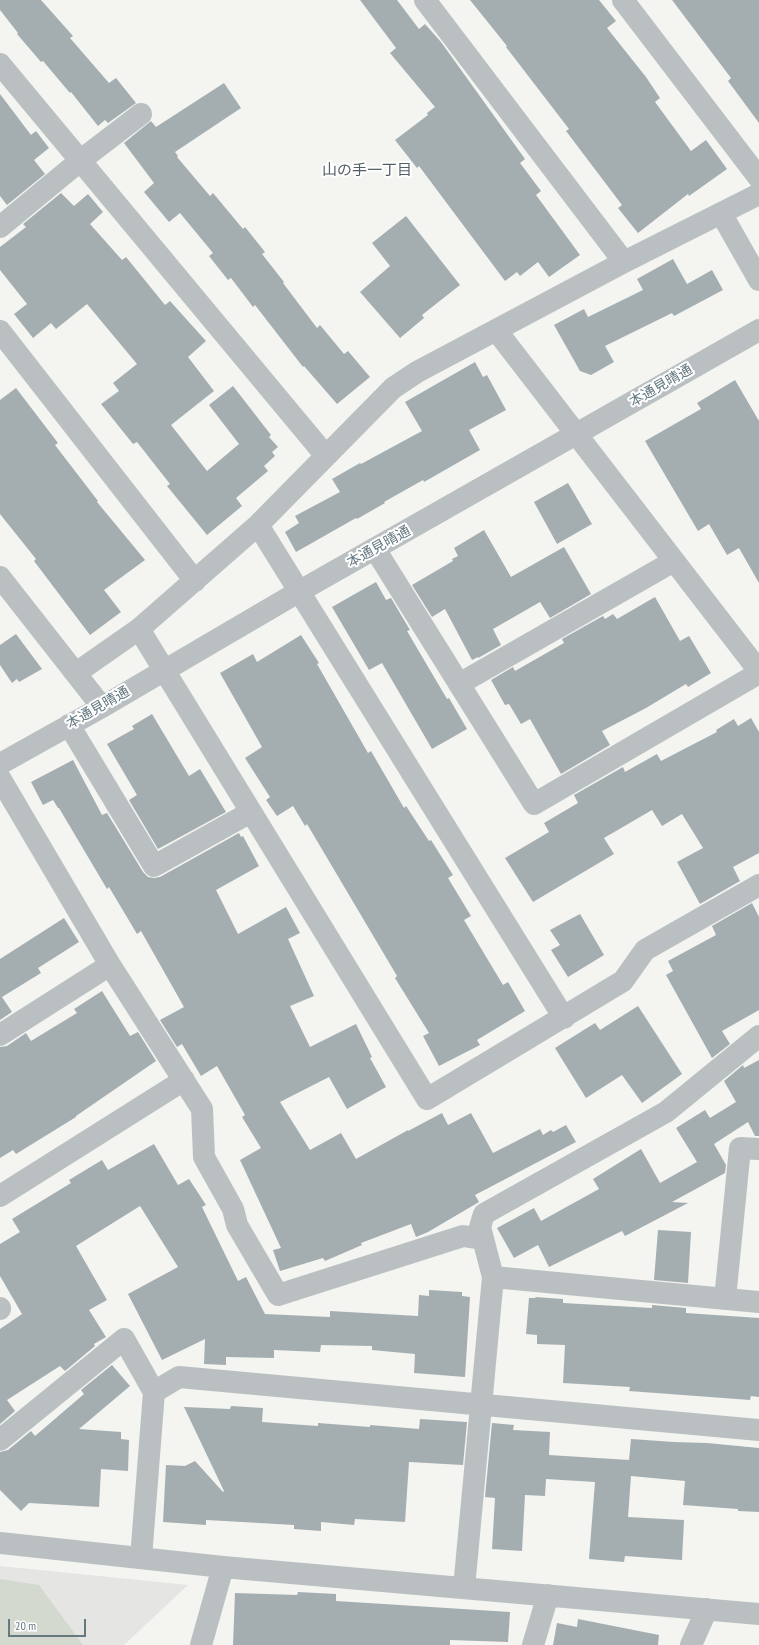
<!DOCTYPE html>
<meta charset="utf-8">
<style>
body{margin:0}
#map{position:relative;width:759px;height:1645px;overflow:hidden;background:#f4f4f0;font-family:"PT Sans Narrow",sans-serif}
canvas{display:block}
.scale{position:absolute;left:8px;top:1619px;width:78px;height:18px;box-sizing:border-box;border:2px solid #647880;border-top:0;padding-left:5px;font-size:12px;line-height:14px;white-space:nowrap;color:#647880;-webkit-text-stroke:3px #fff;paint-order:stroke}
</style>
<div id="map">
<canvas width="759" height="1645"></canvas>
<div class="scale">20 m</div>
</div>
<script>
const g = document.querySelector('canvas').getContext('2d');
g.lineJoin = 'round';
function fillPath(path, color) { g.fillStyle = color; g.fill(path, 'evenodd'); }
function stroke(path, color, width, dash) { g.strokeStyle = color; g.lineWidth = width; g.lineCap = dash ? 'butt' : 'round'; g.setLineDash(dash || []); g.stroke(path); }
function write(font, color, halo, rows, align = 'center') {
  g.font = font + ' "PT Sans Narrow","Noto Sans JP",sans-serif'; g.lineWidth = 4; g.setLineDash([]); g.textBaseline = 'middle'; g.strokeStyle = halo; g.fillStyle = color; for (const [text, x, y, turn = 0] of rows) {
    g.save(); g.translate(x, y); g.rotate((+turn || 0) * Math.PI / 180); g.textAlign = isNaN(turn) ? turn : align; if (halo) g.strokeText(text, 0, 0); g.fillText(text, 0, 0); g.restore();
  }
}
fillPath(new Path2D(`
 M0,1566l188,19 -64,60h-124z`), '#e5e5e4');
fillPath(new Path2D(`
 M0,1579l39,6 44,60h-83z`), '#d4d9d0');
fillPath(new Path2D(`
 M0,0h41l32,36 -3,2 39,45 7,-5 20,25 -28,20 -3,-3 -7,6 -27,-34 -1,1 -27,-32 -2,1 -24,-28 1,-1 -18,-23z
 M360,0h37l22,29 6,-5 16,18 84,117 -5,4 21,28 -5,4 44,60 -31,22 -11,-15 -18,14 -3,-4 -12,9 -86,-115 -2,2 -22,-28 33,-25 -1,-2 8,-6 -45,-54 6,-5z
 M470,0h129l17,21 -9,7 39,49 14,21 -5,4 36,49 15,-11 21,29 -38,27 -1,-2 -50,39 -20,-25 4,-3 -56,-74 3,-2 -63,-82 1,-1z
 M672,0h87v123l-31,-42 3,-3z
 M224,83l17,25 -66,44 3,4 -1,1 33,39 3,-3 30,36 2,-2 20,25 -3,2 22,28 -1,1 34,45 3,-3 24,29 4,-3 22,26 -33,27 -33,-38 -1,1 -48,-62 -2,2 -22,-29 -3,2 -19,-24 4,-3 -33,-40 -11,9 -25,-30 10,-9 -30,-40 27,-22 5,6z
 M0,94l31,41 5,-4 13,17 -15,12 11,14 -38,31 -7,-9z
 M61,193l13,13 14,-12 15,18 -13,12 32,36 4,-3 39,48 5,-4 36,40 -18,16 26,34 -43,34 36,46 32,-27 -30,-39 24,-19 38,49 -2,2 9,10 -6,5 3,4 -11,10 4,5 -32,27 6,8 -35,29 -40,-49 3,-2 -33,-42 -4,2 -32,-40 18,-13 -6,-8 24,-19 -50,-60 -31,25 -5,-6 -18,15 -19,-24 13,-10 -27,-34v-23l26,-20 -3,-3z
 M406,216l54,69 -38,30 2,3 -24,20 -40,-46 30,-26 -18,-23z
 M673,259l14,25 25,-14 11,20 -49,26 -2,-3 -67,33 9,16 -23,13 -11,-4 -26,-46 30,-16 4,8 55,-27 -6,-11z
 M475,362l8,15 4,-2 19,35 -37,20 11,20 -56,32 -1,-2 -39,22 1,1 -28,16 -1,-1 -60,34 -11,-20 14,-9 -4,-7 45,-24 -8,-13 28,-16 1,1 61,-33 -17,-29z
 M735,380l24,41v162l-20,-35 -12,7 -18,-31 -11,7 -53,-90 56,-32 -4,-6z
 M16,388l42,55 -3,2 43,56 -1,1 48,58 -41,30 17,22 -31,23 -56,-74 2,-2 -36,-45v-114z
 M568,483l24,41 -35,20 -23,-42z
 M484,530l27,47 53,-30 27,47 -41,24 -10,-16 -47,27 8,16 -23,13v-1l-6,3 -27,-51 -13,8 -20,-32 41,-24 -1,-2 6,-3 -4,-8z
 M376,582l10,18 5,-2 19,32 -3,1 40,68 2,-1 18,31 -35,20 -50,-86 -13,7 -37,-63z
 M655,597l25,44 9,-5 22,37 -23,14 -2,-3 -40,24 -44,23 8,14 -49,29 -31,-55 -9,5 -12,-20 -4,1 -14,-25 22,-13 2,4 49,-28 -2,-4 41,-23 2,3 8,-5 4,5z
 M16,634l26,35 -23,13 -2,-3 -5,4 -12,-18v-20z
 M301,635l18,28 -2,1 51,89 3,-2 33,57 2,-2 23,35 2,-1 22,35 -5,3 23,38 -7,4 39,65 5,-3 17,29 -48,29 3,5 -41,21 -16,-30 6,-3 -34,-55 2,-2 -90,-152 -2,2 -12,-20 -16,10 -11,-16 4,-3 -25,-39 17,-11 -42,-74 33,-19 4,8z
 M152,714l37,62 11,-7 26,43 -68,37 -29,-49 8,-5 -30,-51 27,-15 -2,-3z
 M751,718l8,14v121l-26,14 7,14 -40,23 -23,-42 26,-14 -21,-34 -20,12 -10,-16 -48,28 10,16 -81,48 -28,-44 44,-26 -5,-9 34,-20 -4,-8 49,-28 2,5 32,-18 4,7 56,-29 -1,-2 18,-11 4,7z
 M73,760l29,55 5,-2 36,59 5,5 6,1 6,-1 79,-44 2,4 2,-1 16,30 -43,24 22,44 48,-27 14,26 -12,6 26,57 -24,10 20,41 46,-23 16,33 -2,1 16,29 -39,22 -18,-32 -49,25 30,48 31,-17 15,26 52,-29v1l34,-18 6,12 23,-12 22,40 47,-24 3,6 8,-5 2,2 13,-7 10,17 -101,53 4,7 -51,30 -12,5 -5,-13 -50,19 1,2 -37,16 -2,-3 -43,13 -7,-21 8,-2 -41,-88 21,-12 -19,-31 3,-2 -28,-49 -16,10 -19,-32 -5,3 -17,-27 24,-13 -43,-76 -4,3 -28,-47 -2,2 -48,-81h-1l-5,-8 -10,5 -12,-23z
 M752,903l7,14v93l-37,21 8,13 -18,14 -46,-83 7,-4 -5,-10 48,-26 -4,-9z
 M580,914l24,41 -36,22 -17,-27 9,-5 -10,-15z
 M64,918l15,24 -41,26 3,5 -39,24 10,15 -12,8v-61z
 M102,991l28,45 8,-4 18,29 -80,55v1l-60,37 -3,-4 -13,8v-111l7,-1 19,-13 5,8 46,-28 -3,-4z
 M638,1006l44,68 -40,29 -20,-28 -36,23 -31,-50 40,-25 5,7z
 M759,1060v76h-4l-7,-14 -34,22 12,21 -1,8 -53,29 16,1 -63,33 -3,-5 -73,36 -11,-22 -24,13 -17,-30 37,-20 7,13 58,-32 -6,-10 48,-30 19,34 37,-21 -21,-34 29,-18 5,8 26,-16 -12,-21 19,-16 1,3z
 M154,1144l24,41 11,-6 17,26 -4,2 36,74 8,-4 19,37 65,3v-6l88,5 1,-21 10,1v-6l33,2v4l8,1 -5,80 -51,-4 1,-19 -43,-4v-4l-51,-1 -1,7 -46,-2v8l-48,-1v8l-22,-1 1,-25 -43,21 -34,-66 50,-27 -38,-61 -64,40 31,54 -18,10 17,27 -12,7 1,2 -30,25 -5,-5 -53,34 8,11 -15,13v-95l22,-15 -22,-38v-32l20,-12 -8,-13 59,-36 -2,-3 33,-20 6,10z
 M658,1230l33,2 -3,51 -34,-3z
 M535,1297l28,2v4l89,5v-3l34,3v5l73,5v79l-8,-1 -1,4 -121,-9 1,-4 -67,-4 2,-38 -28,-1v-9l-11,-1 3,-36h7z
 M112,1365l18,21 -51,43 42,3v7l8,1 -1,31 -27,-2 -2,38 -70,-4 -8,8 -21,-21v-38l8,-2 23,-19 4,5 49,-42 -3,-4z
 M231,1406l32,2 -1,14 56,4v-3l52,4v-2l49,4 1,-10 47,3 -4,43 -54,-3 -4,60 -50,-3 -1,6 -33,-3v9l-27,-2v-4l-52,-3 -36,-2v5l-43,-3 3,-57 19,1 10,-5 28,31 1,-1 -40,-84 46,2z
 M492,1423l22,2 -1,5 37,2 -1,23 80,5 2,-21 43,3 33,1 52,5v64l-21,-1v-2l-55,-4 2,-24 -54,-5 -3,41 56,3 -2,40 -57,-4 -1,6 -35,-3 6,-77 -49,-3 -1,17 -20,-1 -3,56 -30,-2 3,-51 -10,-1z
 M298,1592l38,2v7l174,11 -2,30 -58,-2v5h-217l2,-52 62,2z
 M578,1619l81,16 -1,10h-105l4,-22 20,4z`), '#a4aeb1');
stroke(new Path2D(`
 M425,0l199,262
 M623,0l136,178
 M0,64l326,392
 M721,213l38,67
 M0,227l81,-67 60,-46
 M496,330l263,341
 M0,331l195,250
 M258,525l306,493
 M375,549l159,255 225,-131
 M0,577l102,130
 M139,629l288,470 196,-118 22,-31 114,-65
 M76,673l63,-44 119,-104 135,-137 24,-16 207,-110 135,-68
 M459,684l215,-123
 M69,725l85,141 97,-54
 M0,764l102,-57 198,-116 459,-261
 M0,778l110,187 92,144 2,48 29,52 4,16 41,70 185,-59 19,3
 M0,1035l110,-70
 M0,1196l184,-116
 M493,1277l266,25
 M725,1299l15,-151 19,1
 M0,1308v1
 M0,1440l124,-101 30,53
 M0,1543l223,24 536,47
 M141,1558l13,-166 25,-15 580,53
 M464,1588l29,-311 -13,-50 4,-13 182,-102 93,-76
 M201,1645l22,-78
 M533,1645l15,-50
 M691,1645l16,-36`), '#bac0c2', 22);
write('14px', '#647880', '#fff', [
 ["本通見晴通",661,386,-30],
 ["本通見晴通",379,547,-29],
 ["本通見晴通",98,708,-30]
]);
write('15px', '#526066', '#fff', [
 ["山の手一丁目",367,171]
]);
</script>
